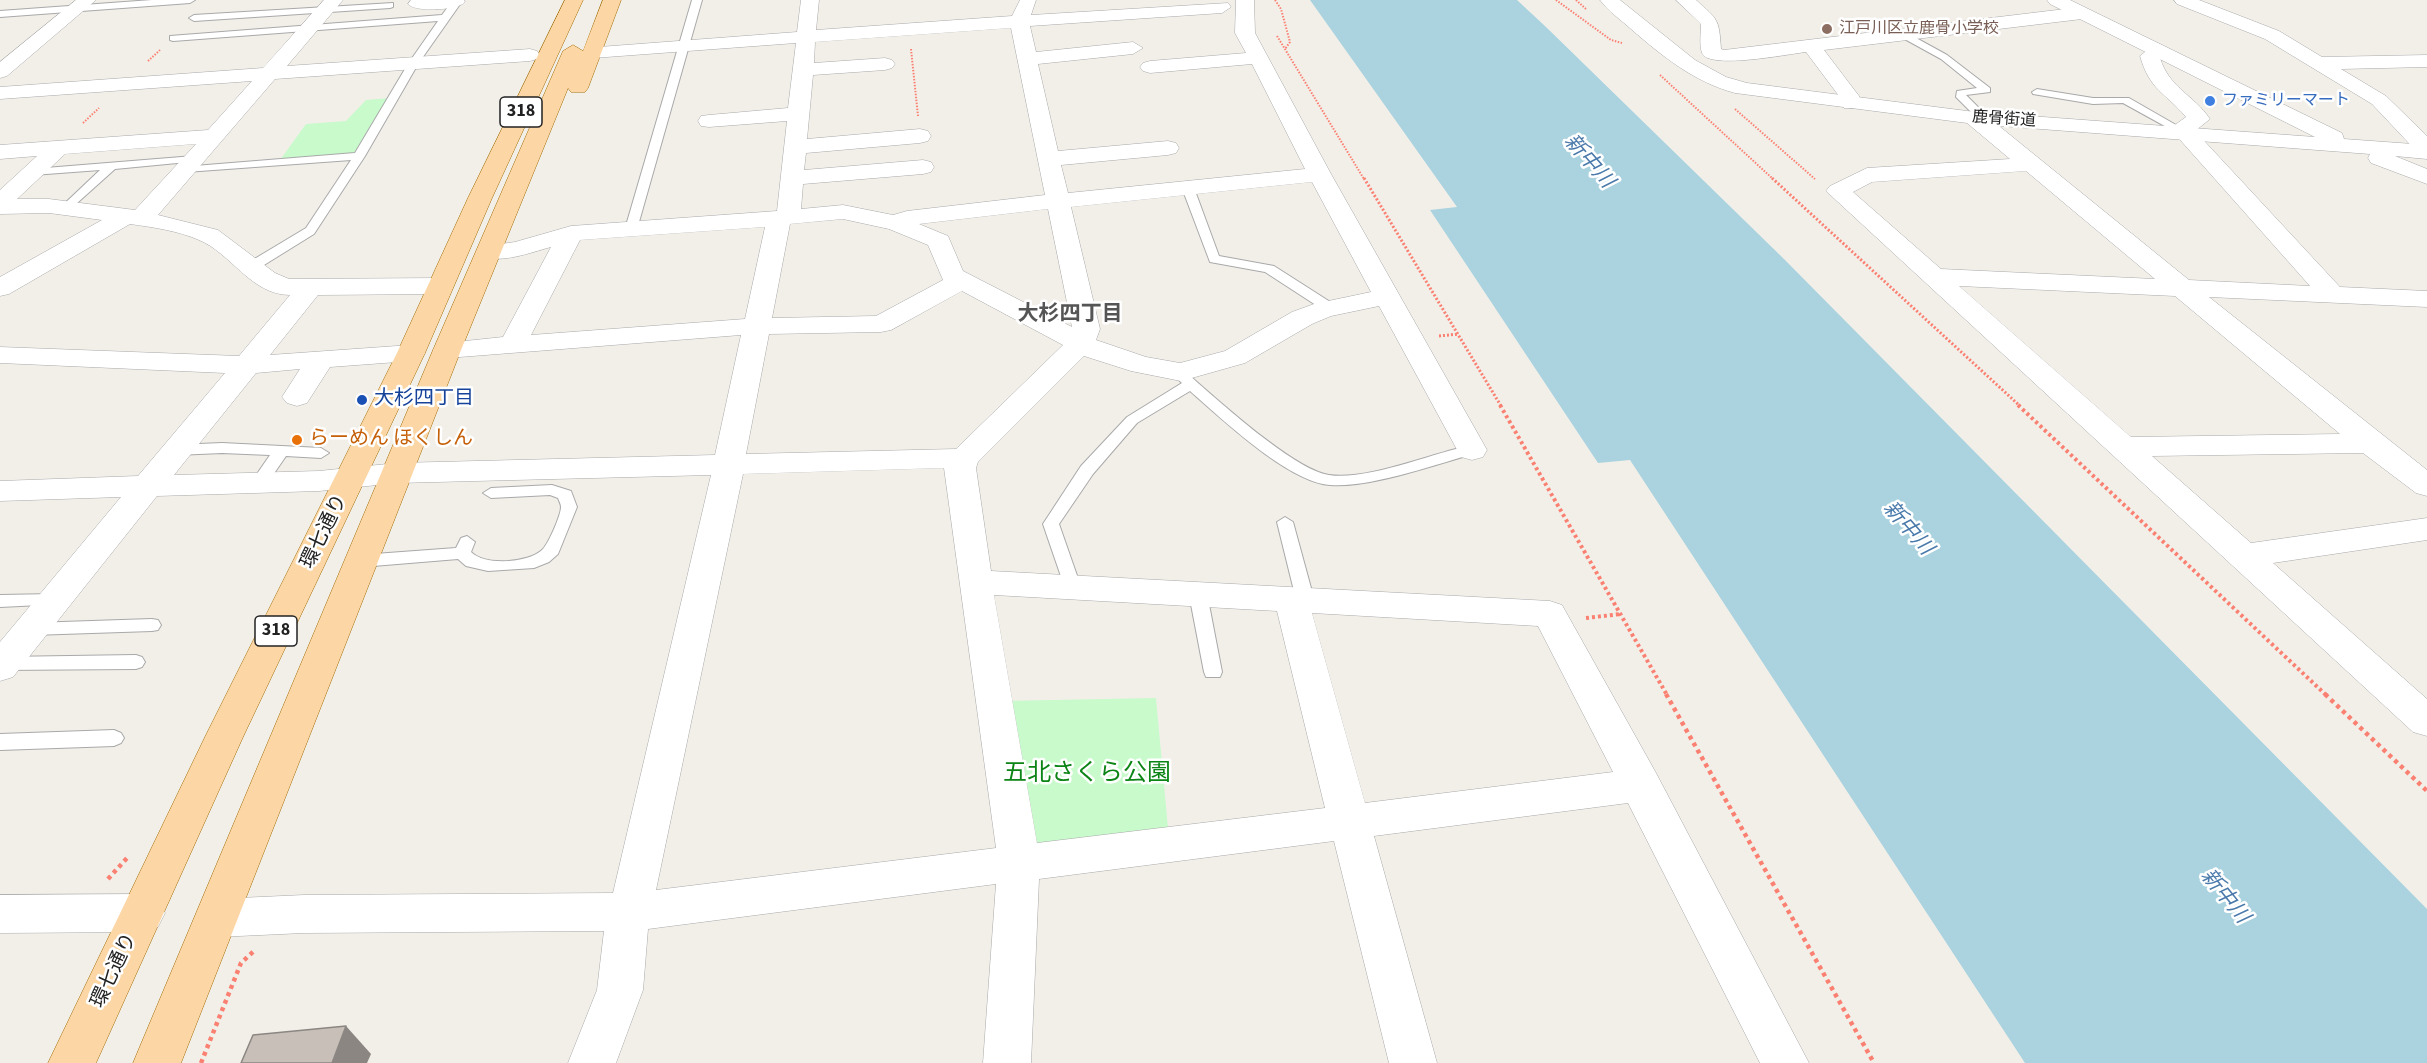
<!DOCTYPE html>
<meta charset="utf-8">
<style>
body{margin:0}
canvas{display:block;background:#f2efe9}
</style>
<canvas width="2427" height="1063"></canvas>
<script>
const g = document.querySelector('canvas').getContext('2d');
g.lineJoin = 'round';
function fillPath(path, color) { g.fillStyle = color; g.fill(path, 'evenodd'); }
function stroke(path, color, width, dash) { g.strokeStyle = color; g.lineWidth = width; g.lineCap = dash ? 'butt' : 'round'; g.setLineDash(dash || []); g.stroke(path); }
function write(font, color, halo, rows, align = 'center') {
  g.font = font + ' "Source Sans 3","Noto Sans JP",sans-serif'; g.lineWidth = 5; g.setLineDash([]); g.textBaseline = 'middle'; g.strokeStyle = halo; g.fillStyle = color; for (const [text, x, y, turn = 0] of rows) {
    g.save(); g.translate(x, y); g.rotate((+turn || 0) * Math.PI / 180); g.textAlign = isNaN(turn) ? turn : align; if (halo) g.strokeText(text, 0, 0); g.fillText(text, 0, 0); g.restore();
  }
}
fillPath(new Path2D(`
 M390,98l-32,55 -78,7 26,-36 40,-3 20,-21z
 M1156,698l13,141 -145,19 -23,-157z`), '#c8facc');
fillPath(new Path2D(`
 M1310,0h207l29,27 238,232 643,650v154h-402l-395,-603 -32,3 -168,-253 27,-3z`), '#aad3df');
const service = new Path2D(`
 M152,0h43l-5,3 -190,14v-6z
 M453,0h10l-45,64 -53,92 -51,78 -58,36h-10v-6l60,-36 45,-68 -165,12 -4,-1v-4l173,-14 53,-89 30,-43 -265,20 -3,-1v-4l272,-21z
 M692,0h10l-65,229 -2,3h-8l-2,-3z
 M393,3v4l-3,1 -196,13 -5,-3 5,-3z
 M1901,33h6l40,22 43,33v4l-24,3 21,21v4h-8l-23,-23 1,-6 20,-3 -36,-29 -40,-22z
 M2037,89l56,9h36l61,35 -9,2 -58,-32 -30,1 -60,-10 -1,-2z
 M194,156l6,3 -2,2 -83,8 -49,44 -6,-4 2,-3 38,-36 -67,5 -6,-3 6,-3z
 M1188,184l6,4 25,68 55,10 61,39v6h-10l-60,-39 -55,-10 -28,-74z
 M1176,367l5,1c30,26 112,102 148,107 37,6 104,-22 143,-30l8,5 -3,3c-41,11 -106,35 -147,32 -42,-3 -109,-67 -140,-94l-53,32 -44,51 -34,50 22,63 -3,4h-12l-23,-67 38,-58 46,-49 55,-34 -13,-12z
 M222,443l99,5 8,5 -8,5 -35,-2 -22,32 -6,1 -8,-5 20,-29 -48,-2 -46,2 -8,-5 8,-5z
 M552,485l19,6 6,16 -19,47 -9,8 -15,6 -46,3 -22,-5 -8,-7 -97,8 -8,-6 8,-6 95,-7 5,-10 6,-2 8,6 -4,10c14,14 57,11 71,-2 6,-5 19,-35 19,-43 0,-3 -2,-6 -3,-9l-8,-3 -59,3 -8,-5 8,-5z
 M1285,517l8,5 21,77 -3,4h-12l-3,-4 -19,-77z
 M1198,588l6,2 3,4 15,78 -2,5h-14l-2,-5 -15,-78 3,-4z
 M55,594l6,2 3,4 -3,4 -61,3v-12z
 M152,619l6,1 3,5 -3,5 -6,1 -120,4 -6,-1 -3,-5 3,-5 6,-1z
 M136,655l6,2 3,5 -3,5 -6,2 -136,1v-12l3,-1z
 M114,730l7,3 3,5 -3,5 -7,3 -114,4v-16z`);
const minor = new Path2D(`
 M76,0h20l-89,76 -7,2v-16z
 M324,0h19l-56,66 243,-17 7,2 3,4 -3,4 -7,2 -255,18 -117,136 60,15 57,43 14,6 151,-1 9,2 4,6 -4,6 -9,2 -122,1 -48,60 141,-10 10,2 4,6 -4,6 -10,2 -81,6 -23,36 -10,3 -10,-3 -5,-6 18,-28 -44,4 -82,102 145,-4 78,-8 318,-8 26,-120 -294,23 -10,-2 -4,-6 4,-6 66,-7 48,-90c-22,6 -47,16 -70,10l-4,-5 4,-5 34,-5 56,-16 206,-15 10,-90 -78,6 -8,-1 -3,-5 3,-5 8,-1 79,-7 8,-65 -203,15 -7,-2 -3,-4 3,-4 211,-16 4,-32h18l-3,30 196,-14 8,-16h16l-5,15 197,-12 3,4 -9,6 -192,13 6,26 97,-10 10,6 -10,6 -95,10 20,87 110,-10 8,2 3,5 -3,5 -8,2 -107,10 7,28 237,-24 -53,-105 -102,9 -7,-2 -3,-4 3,-4 7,-2 96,-8 -11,-20 1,-33h18l1,33 76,141 156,276 -4,7 -11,3 -11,-3 -82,-151 -48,10 -19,8 -67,39 -64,18 -50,-10 -47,-15 -106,106 -2,6 15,103 559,30 12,4 94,168 153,290h-49l-132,-260 -254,33 63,227h-48l-55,-222 -295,38 -8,184h-48l13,-179 -348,45 -5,61 -27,73h-48l29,-73 7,-59 -300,2 -87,4 -15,-5 -7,-14 7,-14 15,-5 87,-4 309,-2 98,-418 -314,8 -78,8 -162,5 -144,181 -13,4v-39l121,-145 -121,4v-20l138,-5 87,-103 -225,-10v-16l239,9 51,-61c-39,0 -59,-42 -91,-55 -20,-9 -47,-13 -69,-16l-121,70 -9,2v-19l102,-57 -53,-7 -49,1v-24l37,-34 -37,3v-14l208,-15 44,-49 -252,18v-12l263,-19zM1011,28l34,167 -138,16 -14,4 -50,-10 -42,4 2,-25 120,-10 8,-2 3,-5 -3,-5 -8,-2 -119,10 2,-17 114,-10 8,-2 3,-5 -3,-5 -8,-2 -113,10 6,-64 72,-5 7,-2 3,-4 -3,-4 -7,-2 -71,5 1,-21zM196,144l-61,66 -86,-11h-32l48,-45zM1312,182l59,110 -57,12 -22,8 -67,39 -45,12 -34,-6 -50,-17 4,-11 -29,-122zM1048,209l24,118 -109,-56 -15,-35 -29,-12zM843,219l46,10 39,16 15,35 -67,36 -104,2 18,-94zM765,227l-20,92 -214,16 49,-95zM962,291l101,54 -107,104 -210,5 23,-120 112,-2 10,-2zM944,468l52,380 -340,42 87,-416zM994,595l283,16 48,197 -288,35zM1312,613l226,13 75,146 -248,31z
 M411,0h53l1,2c-6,8 -50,11 -57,2z
 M1676,0h20c22,20 23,18 25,49l3,1 358,-43 9,6 -9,6 -258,31 35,46 3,8 -4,4h-14l-5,-12 -33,-44c-17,2 -98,18 -104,1 -3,-8 -1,-21 -1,-29z
 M2174,0h25l80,31 43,26 105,-2v12l-86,2 45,27 41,40v20l-8,-2 -47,-50 -107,-65 -88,-35z
 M2158,45l10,6 -8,7c10,31 33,36 50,61l-15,12 145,156 87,4v16l-218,-10 218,173v26l-11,-3 -53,-40 -211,3 99,87 176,-25v22l-154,23 154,136v37l-14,-4 -587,-541 4,-5 37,-18 143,-9 -43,-36 -3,-5 3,-5h16l206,167 121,6 -136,-153 -2,-6 14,-10c-21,-25 -36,-26 -46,-61l11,-9zM2026,171l129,108 -214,-10 -88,-77 19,-10zM1959,286l216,10 165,138 -209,3z
 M143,894l15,5 7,14 -7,14 -15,5 -143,1v-38z`);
const tertiary = new Path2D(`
 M1600,0h20l75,60 31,17 21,6 228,29 340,25 -265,-133 -3,-4h23l272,133 2,6 83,6v14l-32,-3 32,13v15l-56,-21 -3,-5 2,-4 -395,-30 -240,-31c-41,-11 -73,-37 -104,-64 -10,-9 -23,-18 -31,-29z`);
const primary = new Path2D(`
 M565,0h18l-91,198 -67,155 -182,384 -147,326h-48l157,-326 192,-384 71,-155z
 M603,0h18l-33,88 -3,4h-14l-3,-4 -107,262 -280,713h-48l300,-713 130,-299 10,-6 10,6z`);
stroke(service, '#a9a9a9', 2);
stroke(minor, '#a9a9a9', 1);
stroke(tertiary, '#a9a9a9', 1);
stroke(primary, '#a06b00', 1);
stroke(new Path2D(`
 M1275,0l6,9 9,33 -5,7
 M1556,0l55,40 11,3
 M1576,0l11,10
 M1277,36l87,143
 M911,49l7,67
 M148,61l12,-11
 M1660,75l113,104
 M1735,109l80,70
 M83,123l16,-15`), '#fa8072', 2, [1.5, 1.5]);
stroke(new Path2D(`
 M1364,178l137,228
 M1772,178l248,228
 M1439,336l20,-2`), '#fa8072', 3, [2, 2]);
stroke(new Path2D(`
 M1500,405l167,290
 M2018,405l308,290
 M1586,618l35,-4`), '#fa8072', 4, [3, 3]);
stroke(new Path2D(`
 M1666,694l208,369
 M2325,694l102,97
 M108,879l19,-21
 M201,1063l40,-100 13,-12`), '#fa8072', 4.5, [4, 4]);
fillPath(service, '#fff');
fillPath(minor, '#fff');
fillPath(tertiary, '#fff');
fillPath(primary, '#fcd6a4');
fillPath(new Path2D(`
 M346,1026l25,28 -4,9h-35z`), '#8b8681');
const building = new Path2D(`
 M346,1026l-14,37h-91l12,-28z`);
fillPath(building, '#c7bfb8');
stroke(building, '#8b8681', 1.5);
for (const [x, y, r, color] of [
 [1827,29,6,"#8d6e63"],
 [2210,101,6,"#3f7fe0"],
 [362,400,6,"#1a4fb4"],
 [297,440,6,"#e8710a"]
]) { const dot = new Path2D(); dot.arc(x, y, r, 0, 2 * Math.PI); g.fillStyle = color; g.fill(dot); stroke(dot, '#fff', 2); }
write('16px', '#785e54', '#fff', [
 ["江戸川区立鹿骨小学校",1839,29]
], 'left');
write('16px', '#366cbe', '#fff', [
 ["ファミリーマート",2222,101]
], 'left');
write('16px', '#222', '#fff', [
 ["鹿骨街道",2004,120,4]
]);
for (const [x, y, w] of [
 [521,112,42],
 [276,631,42]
]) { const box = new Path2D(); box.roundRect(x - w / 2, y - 15, w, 30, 4.5); g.fillStyle = '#fff'; g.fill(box); stroke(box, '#222', 1.5); }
write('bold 18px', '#222', null, [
 ["318",521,112],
 ["318",276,631]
]);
write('20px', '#164399', '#fff', [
 ["大杉四丁目",374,400]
], 'left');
write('20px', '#c56008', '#fff', [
 ["らーめん ほくしん",309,440]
], 'left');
write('20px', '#222', '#fff', [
 ["環七通り",325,532,-64],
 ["環七通り",115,971,-65]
]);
write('italic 21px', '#4a7aab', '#fff', [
 ["新中川",1588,162,49],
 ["新中川",1907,529,49],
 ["新中川",2224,897,51]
]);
write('bold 21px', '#555', '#fff', [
 ["大杉四丁目",1070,315]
]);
write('24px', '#0c8416', '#fff', [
 ["五北さくら公園",1087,775]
]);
</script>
